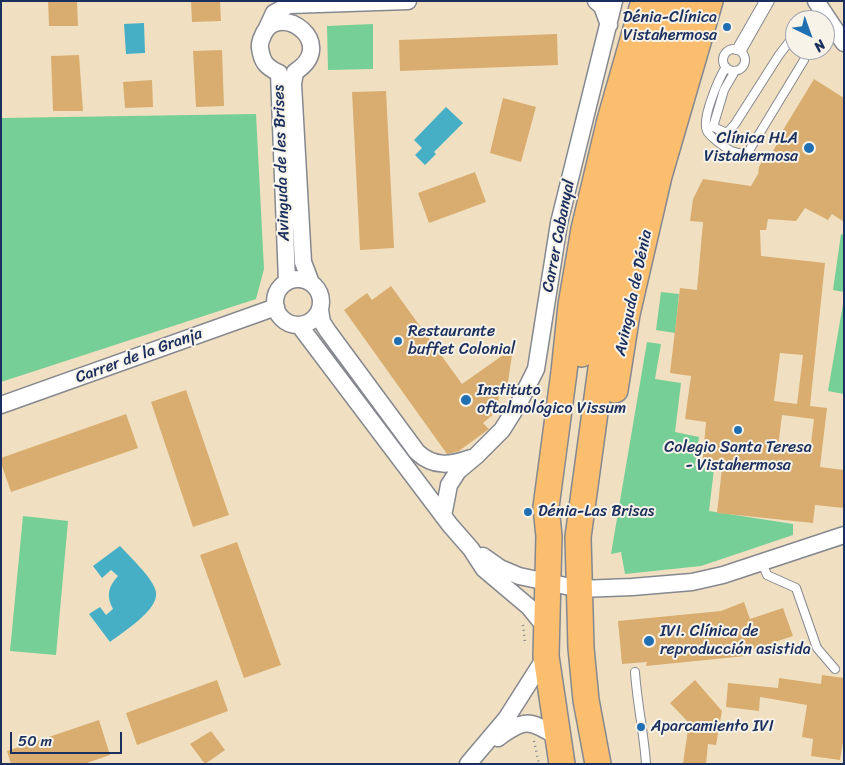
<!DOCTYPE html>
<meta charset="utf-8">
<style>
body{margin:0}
#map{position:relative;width:845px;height:765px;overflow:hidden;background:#f0e0c1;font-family:Sriracha,sans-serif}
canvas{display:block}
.frame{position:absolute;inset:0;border:2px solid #1b2f5e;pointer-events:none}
.north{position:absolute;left:785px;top:10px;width:50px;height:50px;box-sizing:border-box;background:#f7f3e8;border:1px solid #9fa5b1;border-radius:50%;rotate:138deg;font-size:14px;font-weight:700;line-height:20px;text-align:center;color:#1b2f5e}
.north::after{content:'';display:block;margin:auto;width:18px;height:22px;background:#1f6fb2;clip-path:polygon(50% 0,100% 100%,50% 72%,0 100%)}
.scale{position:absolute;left:10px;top:732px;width:112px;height:22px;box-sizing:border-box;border:2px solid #1b2f5e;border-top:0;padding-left:6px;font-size:15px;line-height:18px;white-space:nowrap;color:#1b2f5e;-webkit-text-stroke:4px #f7f3e8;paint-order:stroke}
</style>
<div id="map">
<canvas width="845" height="765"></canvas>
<div class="frame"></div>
<div class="north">N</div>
<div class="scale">50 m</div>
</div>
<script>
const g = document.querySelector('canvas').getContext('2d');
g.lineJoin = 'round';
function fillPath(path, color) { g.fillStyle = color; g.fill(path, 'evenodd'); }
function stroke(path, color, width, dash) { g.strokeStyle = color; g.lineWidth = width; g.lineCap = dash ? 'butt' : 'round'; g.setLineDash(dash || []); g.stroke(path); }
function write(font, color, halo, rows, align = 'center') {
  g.font = font + ' Sriracha,sans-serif'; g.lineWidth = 4; g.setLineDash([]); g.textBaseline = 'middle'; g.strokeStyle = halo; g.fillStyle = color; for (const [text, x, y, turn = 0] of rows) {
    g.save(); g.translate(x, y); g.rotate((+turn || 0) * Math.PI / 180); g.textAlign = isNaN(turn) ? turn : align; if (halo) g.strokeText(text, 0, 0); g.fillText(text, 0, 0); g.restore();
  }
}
fillPath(new Path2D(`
 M373,24v45l-45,1 -1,-44z
 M256,114l8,155 -8,30 -255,83v-264z
 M841,234l3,1v57l-11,-2z
 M661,292l18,2 -4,39 -19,-3z
 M844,298v96l-16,-3z
 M647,342l14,2 -6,35 26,4 -6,49 24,5 -4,29 19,3 -5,42 84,13v11l-92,31 -76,8 -4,-22 -10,2z
 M23,516l45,5 -12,134 -46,-4z`), '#75cf96');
fillPath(new Path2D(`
 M144,23l1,30 -19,1 -2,-30z
 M446,107l17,16 -29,29 2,2 -11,11 -10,-10 7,-7 -8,-8z
 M120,546c9,10 34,33 36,46 3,18 -33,40 -46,50l-21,-28 11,-7 6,8 7,-6c-7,-13 -5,-22 5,-33l-7,-6 -9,8 -9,-12z`), '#46afc5');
fillPath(new Path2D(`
 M48,1h29l1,25h-29z
 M191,1h29l1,20 -29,1z
 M557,34l1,31 -158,6 -1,-31z
 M222,50l2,56 -28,1 -3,-56z
 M79,55l4,56h-30l-2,-55z
 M814,79l30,19v124l-12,-8 -4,6 -23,-12 -9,13 -28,-2 -2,11h-6l1,26 64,7 -15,143 17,2 -7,59 24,3v38l-29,-3 -2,18 -96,-10 5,-45 -20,-2 4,-44 -21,-3 6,-43 -21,-3 10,-85 17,2 6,-68 -13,-1 3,-22 10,-20 48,7 7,-12 1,-7 5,-9 7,-4 8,-13 -2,-1zM780,353l23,2 -6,49 -23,-3zM782,415l32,4 -4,32 -32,-4z
 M152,80l1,27 -28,1 -2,-26z
 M386,91l8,157 -34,2 -8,-158z
 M503,98l33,9 -15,55 -31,-9z
 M475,172l11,30 -57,21 -11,-30z
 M391,286l71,98 51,-36 -6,41 -8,5 -1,12 -2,6 -13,11 6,6 -30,22 -12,3 -103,-144 23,-17 5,7z
 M186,390l43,125 -36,12 -42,-125z
 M126,414l12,34 -127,44 -10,-29v-5z
 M237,542l44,123 -37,13 -44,-123z
 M744,602l6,17 33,-11 10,28 -48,16 1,4 -100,10 1,-4 -25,2 -4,-43 103,-10z
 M822,675l22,3v59l-4,23 -29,-4 2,-17 -11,-2 5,-32 -47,-8 -1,14 -33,-4 2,-24 50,5 1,-10 42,6z
 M217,680l11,31 -91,34 -11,-32z
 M695,680l27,31 -6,34 -8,-1 -2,20 -23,-1 6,-40 -19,-20z
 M99,720l11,35 -26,9h-73l-4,-13z
 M211,731l14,19 -20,14 -15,-20z`), '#d9ad6f');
const lane = new Path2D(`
 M723 60a11 11 0 1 1 22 0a11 11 0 1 1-22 0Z
 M736,50l28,-49
 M741,52l29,-51
 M726,67c-7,11 -25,52 -19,64 2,5 19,17 24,20 5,2 11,3 16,3l57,-94 2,-10
 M735,71l-11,19 -11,37 14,6 8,-9 44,-69 10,-13 6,-1
 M762,562l5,13 29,13 21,60 18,21
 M635,672c2,31 9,61 11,92`);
const street = new Path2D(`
 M596,1l6,5 7,19
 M816,1l28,42
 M267,28l7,-15 15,-8 119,-4
 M275 302a23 23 0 1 1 46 0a23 23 0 1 1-46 0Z
 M287,282l-8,-209c-13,-6 -17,-11 -19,-25 -1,-6 2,-10 4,-15 17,-32 75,11 31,39l-2,12 10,178 8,21
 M320,310l2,12 5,8 90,122c17,16 34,13 54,6
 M299,325l151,200 21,24 13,20 45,38 13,16 4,8
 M1,405l275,-98
 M443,516l6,-31 9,-14 18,-15 26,-26 17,-27 17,-34 23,-146 55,-222
 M483,556l17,12 19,8 61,13 52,-2 60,-5 31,-7 121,-40
 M498,738c26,-19 31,-19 59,-1
 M468,764l38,-45 40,-63`);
const primary = new Path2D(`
 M582,354l12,-76 42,-174 29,-103
 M615,390l12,-76 32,-138 51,-175
 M562,764l-16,-108 3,-120 -3,-29 18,-135 7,-67 13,-76 26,-109 34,-119
 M598,764l-12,-64 -5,-52 -3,-111 36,-264 25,-108 45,-164`);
stroke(lane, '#868890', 10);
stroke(street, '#868890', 19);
stroke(primary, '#868890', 28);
stroke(new Path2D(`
 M523,625l2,17
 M534,741l5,23`), '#868890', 2.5, [1, 4]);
stroke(lane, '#fff', 8);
stroke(street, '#fff', 16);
stroke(primary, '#fbbd6e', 25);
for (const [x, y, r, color] of [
 [727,27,5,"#1f6fb2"],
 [809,148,6,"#1f6fb2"],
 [398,341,5,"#1f6fb2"],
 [466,400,6,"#1f6fb2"],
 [738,430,5,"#1f6fb2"],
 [528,512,5,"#1f6fb2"],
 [649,641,6,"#1f6fb2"],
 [641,727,5,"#1f6fb2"]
]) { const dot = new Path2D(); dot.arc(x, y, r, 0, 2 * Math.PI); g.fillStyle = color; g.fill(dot); stroke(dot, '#f7f3e8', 2); }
write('16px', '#1b2f5e', '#f7f3e8', [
 ["Dénia-Clínica",717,18,"right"],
 ["Vistahermosa",717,36,"right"],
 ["Clínica HLA",798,139,"right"],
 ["Vistahermosa",798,157,"right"],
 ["Restaurante",408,332],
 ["buffet Colonial",408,350],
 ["Instituto",477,391],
 ["oftalmológico Vissum",477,409],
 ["Colegio Santa Teresa",738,448,"center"],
 ["- Vistahermosa",738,466,"center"],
 ["Dénia-Las Brisas",538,512],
 ["IVI. Clínica de",660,632],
 ["reproducción asistida",660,650],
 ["Aparcamiento IVI",651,727]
], 'left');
write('16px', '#1b2f5e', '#f7f3e8', [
 ["Avinguda de les Brises",282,163,-92],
 ["Carrer Cabanyal",559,236,-79],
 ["Avinguda de Dénia",634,293,-78],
 ["Carrer de la Granja",139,356,-20]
]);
</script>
